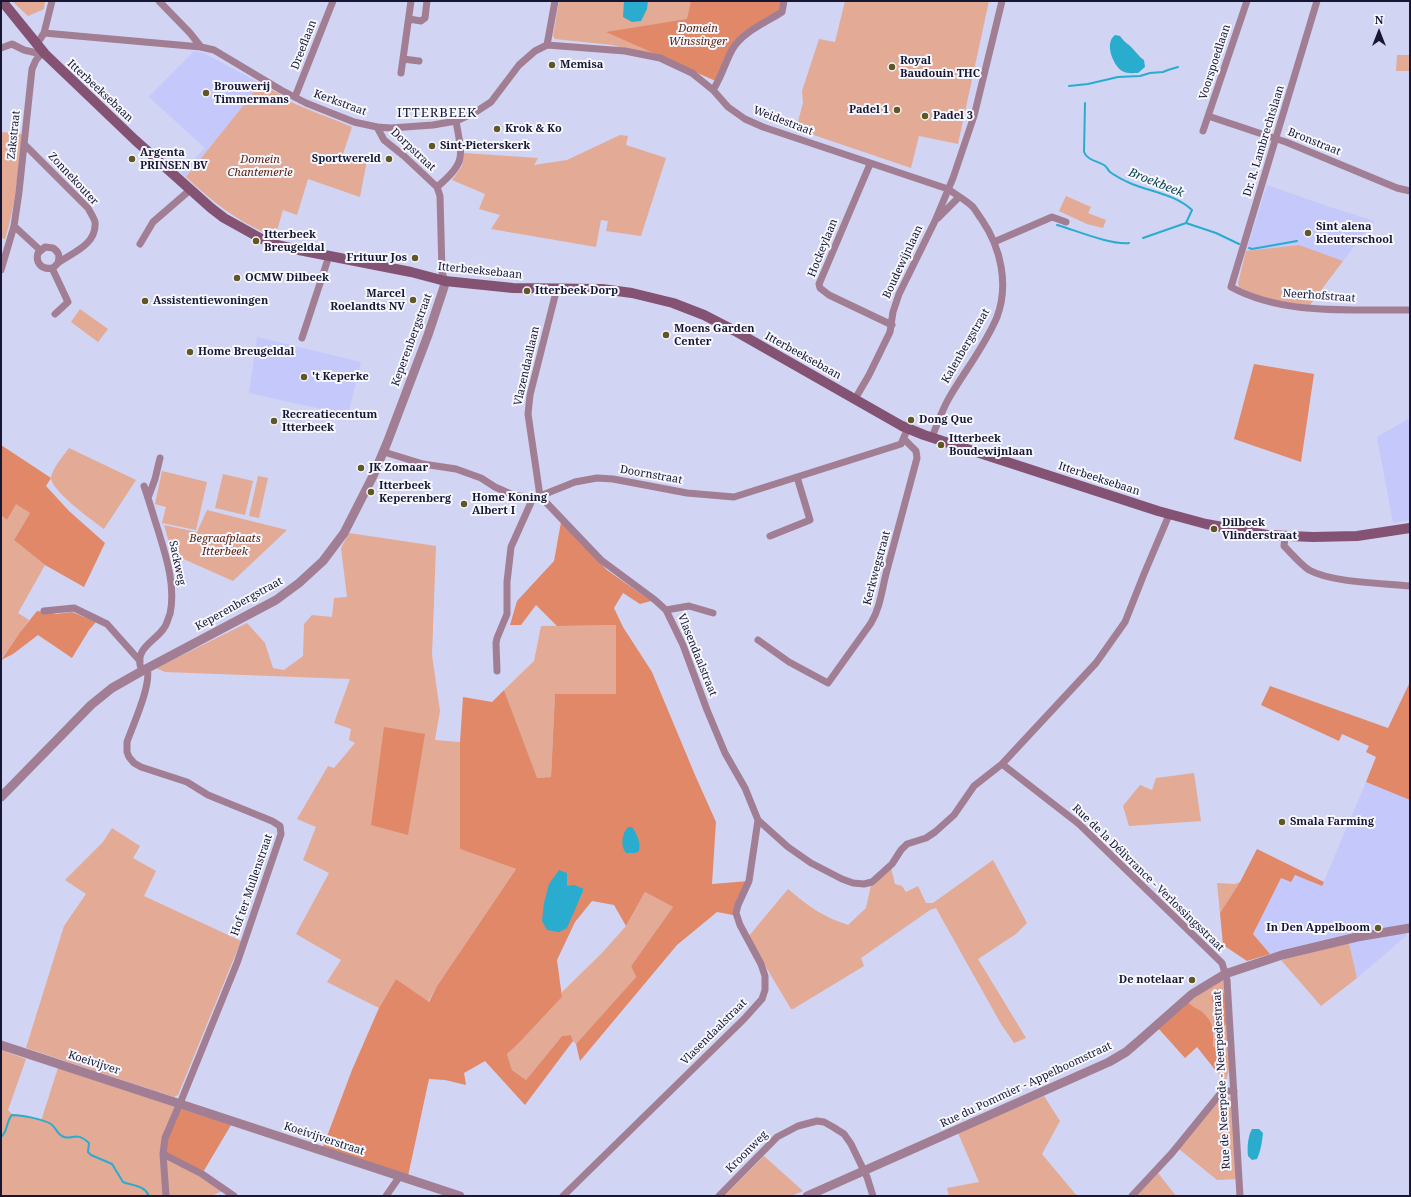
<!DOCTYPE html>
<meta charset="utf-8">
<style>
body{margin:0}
#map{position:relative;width:1411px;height:1197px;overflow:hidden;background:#d1d4f3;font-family:"Noto Serif",serif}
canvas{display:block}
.frame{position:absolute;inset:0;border:2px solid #171733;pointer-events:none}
.north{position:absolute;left:1359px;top:12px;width:40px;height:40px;-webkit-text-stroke:3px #f6f7ff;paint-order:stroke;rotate:0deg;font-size:11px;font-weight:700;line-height:16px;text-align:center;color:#171733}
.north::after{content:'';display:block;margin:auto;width:14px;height:18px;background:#171733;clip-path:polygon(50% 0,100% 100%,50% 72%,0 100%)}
</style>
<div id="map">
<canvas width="1411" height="1197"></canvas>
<div class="frame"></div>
<div class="north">N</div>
</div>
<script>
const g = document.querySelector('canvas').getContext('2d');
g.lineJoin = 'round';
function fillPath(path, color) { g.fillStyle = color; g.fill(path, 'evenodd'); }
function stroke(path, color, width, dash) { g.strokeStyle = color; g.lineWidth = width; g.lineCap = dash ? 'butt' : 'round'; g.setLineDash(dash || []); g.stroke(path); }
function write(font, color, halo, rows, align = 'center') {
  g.font = font + ' "Noto Serif",serif'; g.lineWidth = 4; g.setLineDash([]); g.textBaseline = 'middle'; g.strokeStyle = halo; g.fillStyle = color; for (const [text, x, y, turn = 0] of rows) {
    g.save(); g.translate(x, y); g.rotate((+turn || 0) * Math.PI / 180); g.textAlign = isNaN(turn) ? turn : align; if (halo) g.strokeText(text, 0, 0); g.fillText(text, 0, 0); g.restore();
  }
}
fillPath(new Path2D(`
 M194,51l9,2 10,5 45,24 -7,14 -65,81 -5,-4 24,-25 -56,-51z
 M1267,185l63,22 44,14 -31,40 -44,-16 -53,6z
 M257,337l104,25 -13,53 -99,-22z
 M1410,418v102l-17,3 -16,-86z
 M1366,782l44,18v125l-2,1 -2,10 -49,42 -8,-35 -4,-7 -75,18 -17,-20 28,-56 14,-3 27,11z`), '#c4c8fa');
fillPath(new Path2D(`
 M12,1h33l-1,8 -16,7z
 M559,1h223l-44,36 -22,44 -59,-25 -45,-11 -57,-6 -2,-3z
 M845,1h144l-31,143 -39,-8 -8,32 -115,-39 7,-26 -1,-12 17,-52 16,3z
 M1397,55h13v16h-14z
 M258,82l27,15v2c21,11 45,18 67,28l-9,27 24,6 -7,37 -52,-18 -11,36 -14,-5 -8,27c-37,-15 -60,-33 -89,-60l65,-81z
 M1,132l21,2c-4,35 -6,71 -17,105l-4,-1z
 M620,135l8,1 -2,9 40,13 -25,78 -35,-5 2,-10 -7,-1 -5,27 -105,-18 9,-14 -21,-6 6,-15 -33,-14 10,-14 2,-13 74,5 -4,7 33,-5z
 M1066,196l25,11 -3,6 18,7 -3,8 -16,-4 -28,-13z
 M1299,245l44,16 -33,44 -36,-4 -11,-3 -24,-11 -1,-4 8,-32z
 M80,309l28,20 -10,13 -27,-20z
 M69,448l67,32 -32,49c-11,-8 -54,-39 -53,-52 2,-9 12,-21 18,-29z
 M162,471l45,11 -11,48 -34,-7 4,-16 -11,-3z
 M223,474l30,7 -8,34 -30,-7z
 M258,476l10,2 -9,40 -10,-2z
 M16,503l14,10 -16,27 31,25 -27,48 11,7 -28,39v-144l6,5z
 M207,510l80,20 -54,51 -54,-24 -4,6 -11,-38 33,7z
 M349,533l87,13 -4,109 8,56 -5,29 25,2v107l56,20 -79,117 -9,16 -32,-23 -17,29 -52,-26 14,-22 -45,-26 33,-61 -26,-13 13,-33 -19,-8 31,-53 6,2 21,-25 -6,-3 2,-11 -17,-6 16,-44 -185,-7 -9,-4 91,-45 18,20 8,25 11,2 19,-14 1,-32 8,-9 20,2 2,-19 13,-1 -6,-49z
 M616,625v69h-61l-4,83 -15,1 -32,-88 30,-29 7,-35z
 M1194,773l7,48 -72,5 -6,-20 17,-21 12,5 4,-12z
 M112,828l28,18 -7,12 23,13 -12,25 97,45 -63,154 -4,2 -148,-49 38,-122 22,-32 -21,-14 38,-38z
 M993,860l34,63 -11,11 -38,25 48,79 -12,5 -13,-19 -65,-116 -6,2 -69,48 3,8 -71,43h-2l-43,-72 40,-48c20,17 35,28 60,36l18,-17 5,-23 20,-17 4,16 7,2 4,6 12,-6 8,17h7z
 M1240,882l-20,31 -3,-30 18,1z
 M645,892l28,15 -42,59 5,11 -60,67 -3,-3 -2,-6 -9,1 -36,44 -14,-10 -5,-16 11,-10 44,-47v-5l39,-38 25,-28z
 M1349,943l8,35 -36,28 -40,-46z
 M1219,980l5,1 2,14 -15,3c4,9 5,21 11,29l6,-4c1,19 6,41 -3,59l-9,-11 9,-3 -12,-22 2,-12 -15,-23 -8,-4 -4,-5z
 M1,1050l25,9 -18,51 4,4 9,1 20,6 17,-53 120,40 -13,30 60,52 -14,6h-210z
 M1224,1095l4,1 4,3 5,80 -20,1 -38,-31 39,-49z
 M1044,1096l16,25 -18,33 35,42h-128l-2,-8 32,-6 -21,-49z
 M764,1156l39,35 -12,5h-67z
 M1158,1173l18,23h-39z`), '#e3aa95');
fillPath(new Path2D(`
 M691,1h91l-2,9 -42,27 -22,44 -110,-49 81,-13z
 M1254,364l60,10 -13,88 -67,-23z
 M1,445l50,33 -5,8 23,25 36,32 -21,44 -39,-22 -31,-25 16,-27 -14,-9 -9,16 -6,-5z
 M561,522l46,48 44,31 -11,3 -17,-11 -9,15 9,19 29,45 43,103 21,47 -4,62 37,-3 -16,34 -16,-3 -40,33 -97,116 -4,-17 60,-67 -5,-11 42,-59 -28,-15 -19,34 -12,-21 -22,-4 -17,21 -18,38 5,37 -44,47 -11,10 5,16 14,10 36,-44 9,-1 2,6 -48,64 -40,-44 -21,12 2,12 -21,-5 -16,-1 -21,97 -85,-29 29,-77 27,-62 17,-29 33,23 8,-16 79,-117 -56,-20v-107l3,-45 29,5 12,-12 33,88 14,-1 4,-83h61v-69l-59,1 -21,-21 -15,20h-11l7,-24 37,-40zM567,879v7l17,3 -5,11 -30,-16z
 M37,611l19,3 16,-2 24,10 -7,8 -17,28 -34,-23 -25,19 -12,6 20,-29z
 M1409,684h1v116l-44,-18 10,-25 -10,-5 3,-6 -27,-12 -3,7 -78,-36 9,-19 118,42z
 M384,727l41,7 -17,101 -37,-10z
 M1257,849l67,33 -2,4 -27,-11 -4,7 -10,-4 -28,56 17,20 -23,7 -24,-16 -3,-32 20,-31z
 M1218,990l8,5 2,28 -6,4c-6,-8 -7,-19 -11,-29z
 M1188,1002c4,5 8,6 13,9 12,10 14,20 12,35l14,12 -2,10 -9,3 -19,-24 -12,11 -27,-30z
 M178,1108l53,17 -29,49 -39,-20z`), '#e08868');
fillPath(new Path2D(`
 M624,1h24l-1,8 -6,12 -9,1 -9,-5z
 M1115,35l5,1c3,4 5,6 9,9 6,5 9,11 15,15l1,7 -7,6c-5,0 -11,1 -16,-2 -9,-6 -18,-28 -7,-36z
 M628,827h4c5,7 9,16 7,24l-4,2h-9c-6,-7 -4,-20 2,-26z
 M559,870l8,3v13l7,-1 10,4 -17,39 -8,4 -12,-2 -5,-9 2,-18 5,-19z
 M1252,1129h7l4,4c-1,9 -2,17 -6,26l-5,1 -4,-4c-1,-9 0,-20 4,-27z`), '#2aaccf');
stroke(new Path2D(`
 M1069,86l19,-2 30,-7 22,-1 10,-3 13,-1 5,-2 10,-3
 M1085,103l-1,49c3,8 13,9 20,13 3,2 4,5 6,7 7,5 15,9 22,12 20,8 44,11 60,26l-6,13
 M1057,225c18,5 53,20 72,18
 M1143,238l43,-15 30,10 23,11
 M1249,248l3,1 45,-8
 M1,1137c7,-5 5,-16 11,-22 10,0 30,4 39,9 5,3 6,11 13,13 10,3 12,-6 25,6l-1,9 3,3 21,9 11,18c10,4 21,3 26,14`), '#2aaccf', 2);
stroke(new Path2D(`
 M159,1l31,32 11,14
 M1317,1l-86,286c53,29 120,22 179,23
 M409,19l12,2 4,-3 2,-17
 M44,33l8,-32
 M37,44l7,-11 157,14 13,3 67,40 25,13 48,19 23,5 14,1 42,-3 23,-4 18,-8 17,-11 28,-37 16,-14 12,-6 78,6 35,7 32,15 21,17 15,17 17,12 18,8 185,62c8,6 18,11 25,18 3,4 6,9 9,13 19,28 27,65 15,97 -12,29 -33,55 -48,81 -7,12 -12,27 -17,39
 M547,45l8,-44
 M1,48l11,-4 12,6 17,4
 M403,59l16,2
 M401,73l10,-72
 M713,90c8,-12 12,-27 19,-40 10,-18 33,-27 50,-38l2,-11
 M295,97l38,-96
 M1208,116l78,26 111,46 13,3
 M377,127l7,13 20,16 33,31 3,9 2,76 3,9
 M1203,131l44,-130
 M25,145l63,63c2,4 6,10 7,14 2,22 -21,30 -36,40 -2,2 -4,5 -7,6 -10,2 -17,-5 -14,-15l7,-6 8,1c6,4 7,8 5,15
 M870,164l-45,106 -6,14 1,4 9,7 63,30
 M437,187c30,-25 25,-30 19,-66
 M938,218l21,-21
 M14,226l26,24
 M994,242l58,-25 14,5
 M140,244l13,-22 37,-32
 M52,268l16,34 -13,12
 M1,270l13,-44 5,-34 13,-123 4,-9 7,-8
 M557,288l-27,107 -2,19 12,82 61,64 54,40 11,10 17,35 24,65 18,43 20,35 13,32 30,27 23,16 31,16 11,4 11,1 8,-2 20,-18 9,-14 6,-6 19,-6 9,-6 19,-17 20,-29 28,-22 94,-101 29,-41 19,-48 25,-59
 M302,338l27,-82
 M855,399l14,-24 21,-43 3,-20 6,-18 36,-73 18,-43 21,-62 28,-115
 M384,452l39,12 33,5 25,9 14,9 18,8 20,3 7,-2 35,-14 22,-4 16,1 74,14 47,4 167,-53 7,-16
 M148,498l7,-19 5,-21
 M770,536l40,-16 -13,-43
 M1285,537l-1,9c8,8 16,18 25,24 24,13 73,13 101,16
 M666,610l23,-4 24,7
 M44,611l30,-3 33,16 33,37
 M758,640l31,22 39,21 43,-60c10,-17 11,-35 16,-53 10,-37 20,-75 30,-112l-1,-7 -12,-12
 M147,668c5,16 -14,57 -20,74v10l2,5 5,6 7,4 46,15 21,13 64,26 8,5 1,8 -44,129 -56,138 -16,37 -2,16 3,42
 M142,671c-10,-22 13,-29 22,-43 3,-4 4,-10 6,-14 6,-28 -4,-58 -12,-84 -5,-15 -9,-30 -14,-44
 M497,671l-1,-28 1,-5 10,-24v-32l4,-35 22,-49
 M1002,764l77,60 143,139 5,17 13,216
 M163,1154l39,20 32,22
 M386,1196l14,-20
 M563,1196l181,-177 18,-20 3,-9v-14l-4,-12 -21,-39 -4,-12 2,-8 11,-24 9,-61
 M719,1196l58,-59 21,-11 19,-5 7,1 9,5 11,7 7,10 16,33 6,19
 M1132,1196l40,-43 48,-59 6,-3h8`), '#a17e93', 7);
stroke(new Path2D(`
 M1,797l90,-92 21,-17 30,-17 134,-71 23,-17 24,-22 21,-28 29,-57 14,-33 41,-108 16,-48 1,-6
 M1,1045l459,151
 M807,1196l302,-134 17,-10 14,-12 52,-46 33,-20 57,-19 75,-18 53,-9`), '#a17e93', 9);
stroke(new Path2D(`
 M2,1l43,53 90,86 76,68 13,10 36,20 14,6 25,6 112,22 34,9 68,7 89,1 30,4 41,10 31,12 31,16 167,95 22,9 234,76 48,13 61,11 46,2 44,-1 53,-8`), '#845273', 10);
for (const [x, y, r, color] of [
 [552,65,4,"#5f5724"],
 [892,67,4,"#5f5724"],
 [206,93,4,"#5f5724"],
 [897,110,4,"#5f5724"],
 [925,116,4,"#5f5724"],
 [497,129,4,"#5f5724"],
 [432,146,4,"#5f5724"],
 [132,159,4,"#5f5724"],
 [389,159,4,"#5f5724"],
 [1308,233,4,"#5f5724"],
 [256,241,4,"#5f5724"],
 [415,258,4,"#5f5724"],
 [237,278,4,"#5f5724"],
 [527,291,4,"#5f5724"],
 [413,300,4,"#5f5724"],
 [145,301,4,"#5f5724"],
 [666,335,4,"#5f5724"],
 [190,352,4,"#5f5724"],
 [304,377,4,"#5f5724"],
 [911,420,4,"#5f5724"],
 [274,421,4,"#5f5724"],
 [941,445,4,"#5f5724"],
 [361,468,4,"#5f5724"],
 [371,492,4,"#5f5724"],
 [464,504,4,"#5f5724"],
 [1214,529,4,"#5f5724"],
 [1282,822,4,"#5f5724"],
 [1378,928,4,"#5f5724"],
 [1192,980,4,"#5f5724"]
]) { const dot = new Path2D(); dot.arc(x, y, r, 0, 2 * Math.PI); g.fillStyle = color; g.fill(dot); stroke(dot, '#f6f7ff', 1.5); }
write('italic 11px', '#5a230c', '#f6f7ff', [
 ["Domein",698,29],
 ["Winssinger",698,42],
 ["Domein",260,160],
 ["Chantemerle",260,173],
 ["Begraafplaats",225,539],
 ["Itterbeek",225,552]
]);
write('11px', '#171733', '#f6f7ff', [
 ["Dreeflaan",304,45,-69],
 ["Voorspoedlaan",1215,62,-72],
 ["Itterbeeksebaan",100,91,43],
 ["Kerkstraat",340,103,20],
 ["Weidestraat",783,121,21],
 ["Zakstraat",14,135,-84],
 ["Dr. R. Lambrechtslaan",1264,141,-73],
 ["Bronstraat",1314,142,22],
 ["Dorpstraat",413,150,43],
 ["Zonnekouter",73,179,47],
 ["Hockeylaan",823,248,-68],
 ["Boudewijnlaan",903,262,-65],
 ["Itterbeeksebaan",480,271,6],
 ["Neerhofstraat",1319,296,4],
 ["Keperenbergstraat",412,340,-70],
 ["Kalenbergstraat",966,346,-60],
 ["Itterbeeksebaan",803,356,29],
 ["Vlazendaallaan",527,366,-77],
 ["Doornstraat",651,475,10],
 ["Itterbeeksebaan",1099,479,18],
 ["Sackweg",177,563,78],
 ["Kerkwegstraat",877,568,-75],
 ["Keperenbergstraat",239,604,-29],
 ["Vlasendaalstraat",697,655,68],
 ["Rue de la Délivrance - Verlossingsstraat",1148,878,44],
 ["Hof ter Mullenstraat",252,885,-71],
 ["Vlasendaalstraat",714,1032,-45],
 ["Koeivijver",94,1063,18],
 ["Rue de Neerpede - Neerpedestraat",1222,1080,-93],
 ["Rue du Pommier - Appelboomstraat",1026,1085,-25],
 ["Koeivijverstraat",324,1139,18],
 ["Kroonweg",747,1152,-45]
]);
write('bold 11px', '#171733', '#f6f7ff', [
 ["Royal",900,61],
 ["Baudouin THC",900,74],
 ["Memisa",560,65],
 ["Brouwerij",214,87],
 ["Timmermans",214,100],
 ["Padel 1",889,110,"right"],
 ["Padel 3",933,116],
 ["Krok & Ko",505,129],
 ["Sint-Pieterskerk",440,146],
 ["Argenta",140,153],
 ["PRINSEN BV",140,166],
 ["Sportwereld",381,159,"right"],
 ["Sint alena",1316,227],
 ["kleuterschool",1316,240],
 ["Itterbeek",264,235],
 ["Breugeldal",264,248],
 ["Frituur Jos",407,258,"right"],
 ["OCMW Dilbeek",245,278],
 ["Itterbeek Dorp",535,291],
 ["Marcel",405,294,"right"],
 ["Roelandts NV",405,307,"right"],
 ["Assistentiewoningen",153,301],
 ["Moens Garden",674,329],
 ["Center",674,342],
 ["Home Breugeldal",198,352],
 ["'t Keperke",312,377],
 ["Recreatiecentum",282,415],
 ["Itterbeek",282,428],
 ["Dong Que",919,420],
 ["Itterbeek",949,439],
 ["Boudewijnlaan",949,452],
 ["JK Zomaar",369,468],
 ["Itterbeek",379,486],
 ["Keperenberg",379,499],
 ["Home Koning",472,498],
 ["Albert I",472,511],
 ["Dilbeek",1222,523],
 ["Vlinderstraat",1222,536],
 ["Smala Farming",1290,822],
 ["In Den Appelboom",1370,928,"right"],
 ["De notelaar",1184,980,"right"]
], 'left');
write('italic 12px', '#033c4a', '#f6f7ff', [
 ["Broekbeek",1156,183,22]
]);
g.letterSpacing = '1px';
write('13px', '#171733', '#f6f7ff', [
 ["ITTERBEEK",437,113]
]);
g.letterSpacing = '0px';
</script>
